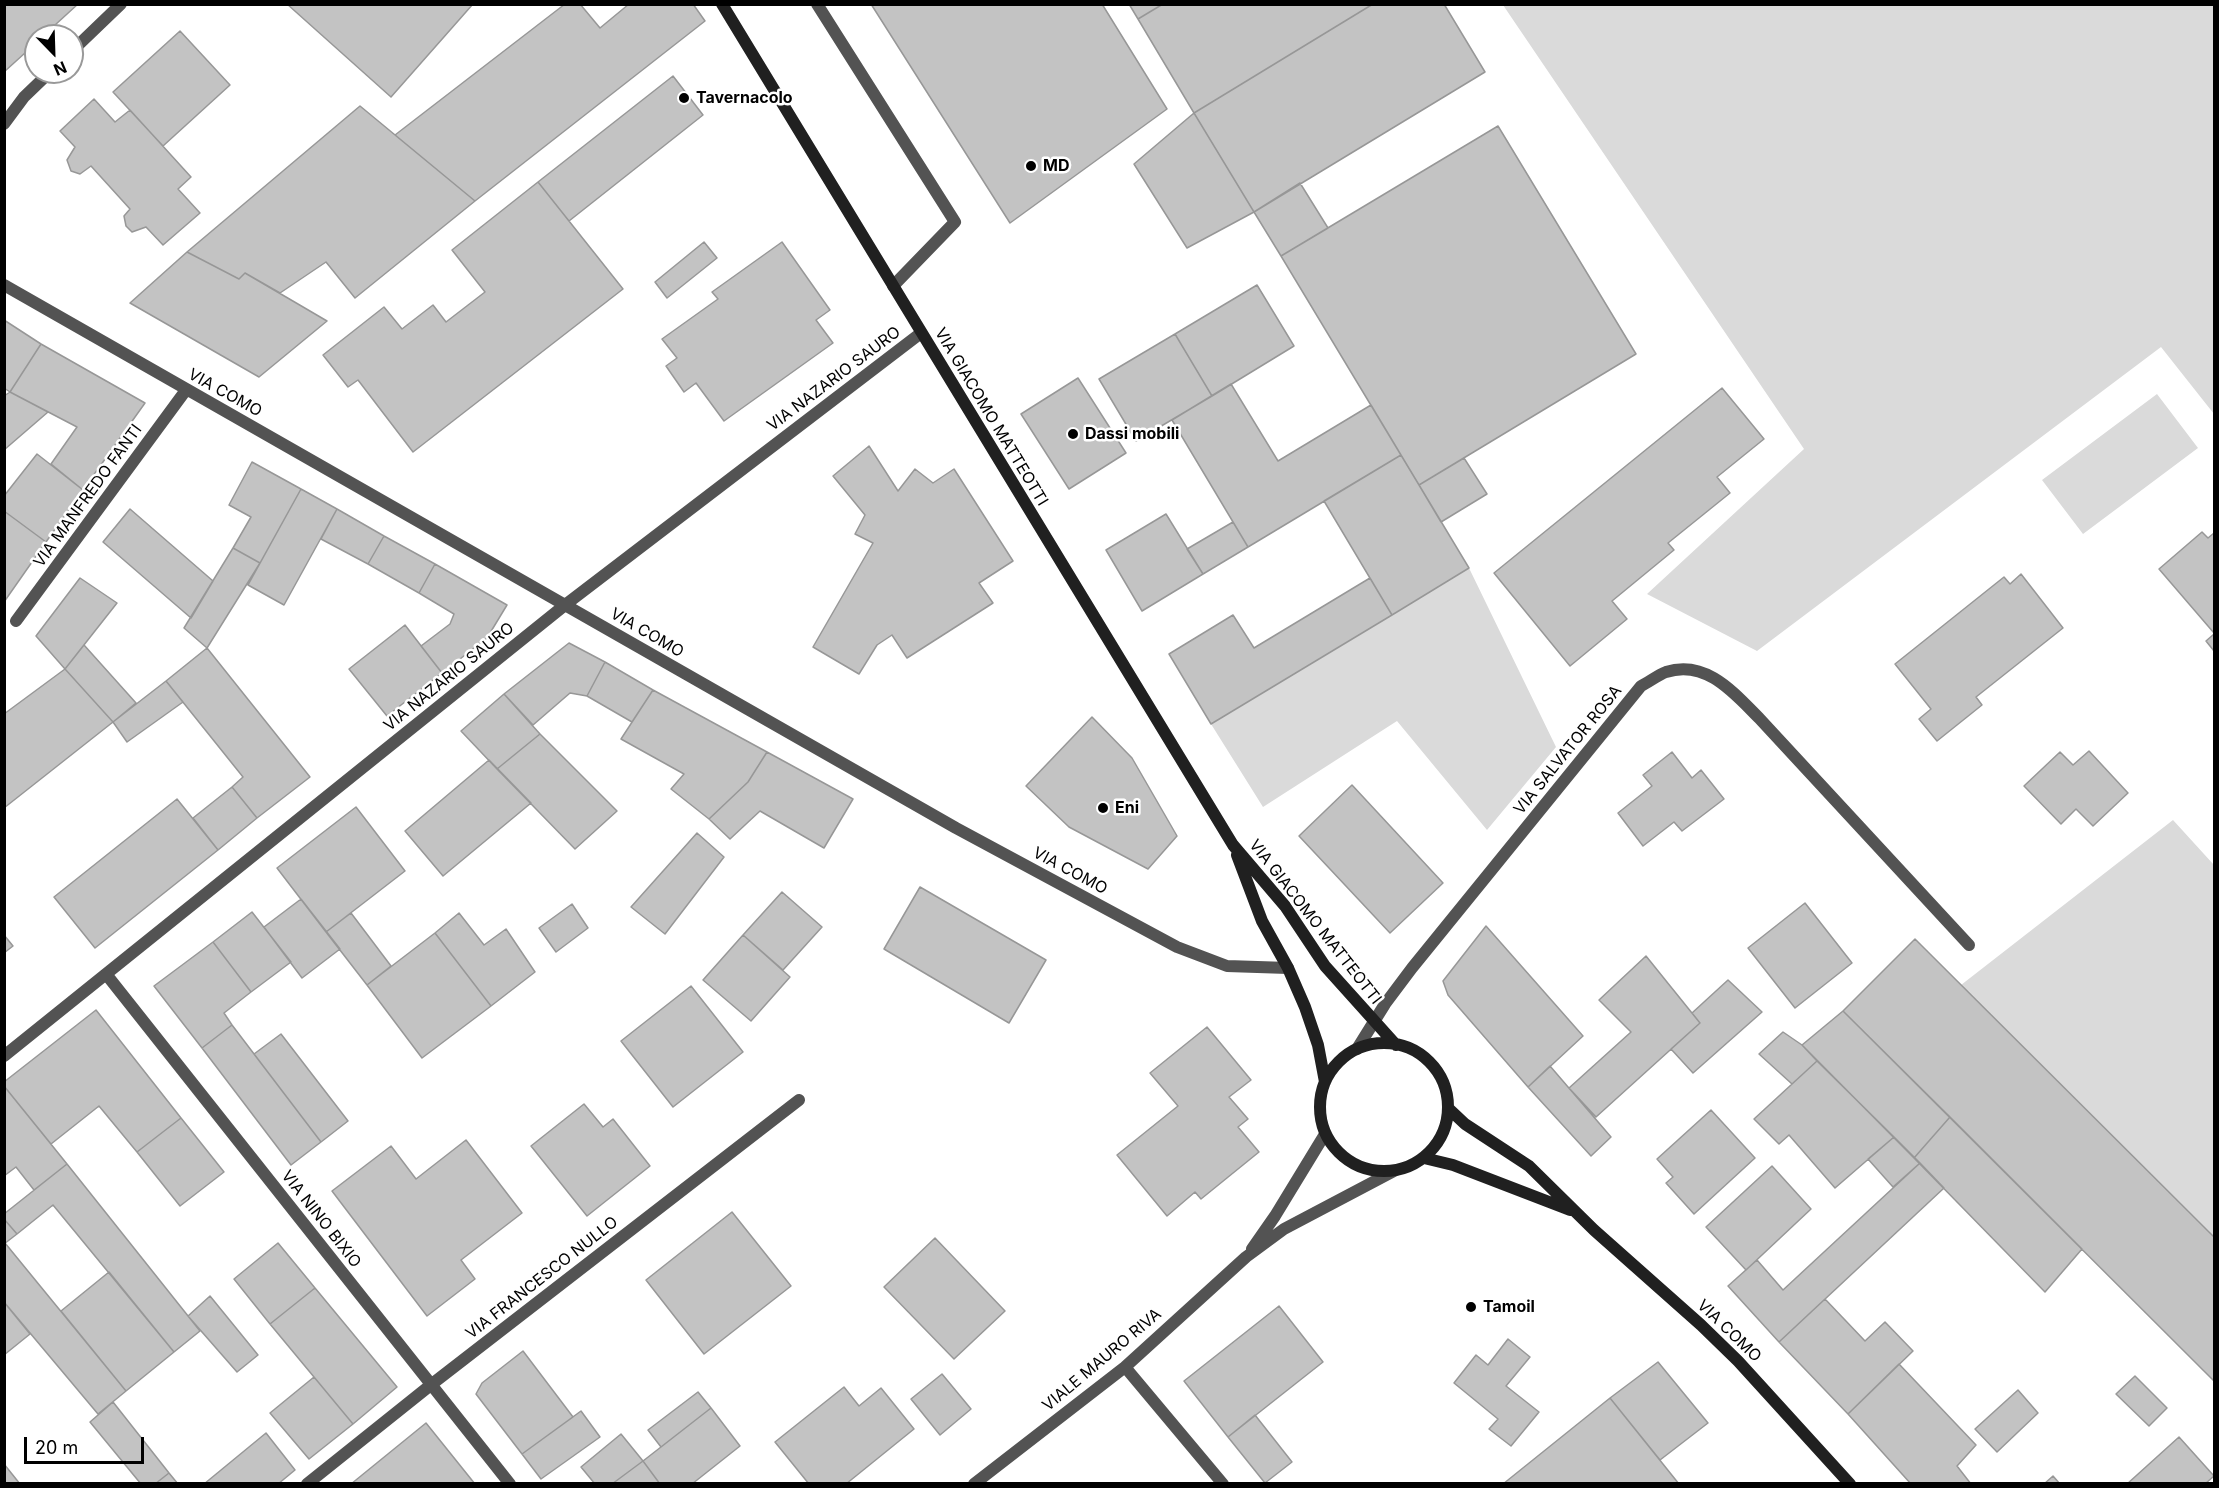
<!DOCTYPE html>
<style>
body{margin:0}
#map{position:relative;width:2219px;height:1488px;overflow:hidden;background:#fff;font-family:Inter,sans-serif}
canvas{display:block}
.frame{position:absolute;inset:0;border:6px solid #000;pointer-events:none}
.north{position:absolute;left:24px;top:24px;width:60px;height:60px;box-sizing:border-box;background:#fff;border:2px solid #999;border-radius:50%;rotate:157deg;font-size:16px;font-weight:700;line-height:24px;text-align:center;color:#000}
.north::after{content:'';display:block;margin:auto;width:21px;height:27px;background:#000;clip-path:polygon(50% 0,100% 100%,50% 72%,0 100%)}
.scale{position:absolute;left:24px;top:1437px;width:120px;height:27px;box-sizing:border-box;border:3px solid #000;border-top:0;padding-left:8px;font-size:18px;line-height:21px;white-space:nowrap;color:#000;-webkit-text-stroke:4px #fff;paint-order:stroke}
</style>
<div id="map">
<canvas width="2219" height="1488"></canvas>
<div class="frame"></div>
<div class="north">N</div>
<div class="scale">20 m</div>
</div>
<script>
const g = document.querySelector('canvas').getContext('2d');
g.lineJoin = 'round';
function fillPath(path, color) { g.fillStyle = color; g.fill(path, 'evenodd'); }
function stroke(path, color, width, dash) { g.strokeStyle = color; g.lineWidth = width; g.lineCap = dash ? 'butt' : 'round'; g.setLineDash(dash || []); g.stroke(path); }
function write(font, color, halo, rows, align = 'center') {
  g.font = font + ' Inter,sans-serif'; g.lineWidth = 5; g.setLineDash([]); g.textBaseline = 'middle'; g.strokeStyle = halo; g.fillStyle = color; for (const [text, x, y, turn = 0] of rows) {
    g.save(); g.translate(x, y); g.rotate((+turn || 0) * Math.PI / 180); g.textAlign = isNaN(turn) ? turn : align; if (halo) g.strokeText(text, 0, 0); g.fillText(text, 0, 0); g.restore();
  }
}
fillPath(new Path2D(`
 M1503,5h711v409l-53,-67 -404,304 -110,-57 157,-145z
 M2157,394l41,54 -115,86 -41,-54z
 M1469,568l87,179 -69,83 -90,-109 -134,86 -52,-83z
 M2173,820l41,45v372l-253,-252z`), '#dadada');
const building = new Path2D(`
 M4,4h74l-35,32h-7v7l-32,29z
 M287,4h186l-82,93z
 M565,4h15l20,24 29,-24h64l12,17 -230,180 -80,-66z
 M871,4h231l65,105 -157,114z
 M1129,4h34l-25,15z
 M1163,4h210l-179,109 -56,-94z
 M1373,4h71l41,68 -231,140 -60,-99z
 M180,31l50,54 -67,61 -50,-54z
 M673,76l30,39 -134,106 -31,-39z
 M94,99l21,23 15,-12 61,67 -13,12 22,24 -37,32 -17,-18 -14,5 -6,-6 -2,-10 6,-7 -39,-43 -11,8 -9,-3 -4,-11 8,-13 -15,-16z
 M360,106l115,95 -120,97 -29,-36 -46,31 -35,-20 -6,6 -52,-27z
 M1194,113l60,99 -67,36 -53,-84z
 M1498,126l138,228 -217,131 -138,-229z
 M538,182l85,107 -210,163 -55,-72 -10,7 -25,-32 61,-48 18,22 31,-24 13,17 39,-30 -33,-42z
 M1300,183l28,45 -47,28 -27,-44z
 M704,242l13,16 -50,40 -12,-16z
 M782,242l48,68 -14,10 17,23 -109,78 -28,-38 -12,9 -18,-26 11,-8 -15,-19 56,-40 -6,-7z
 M187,252l52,27 6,-6 82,48 -68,56 -129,-74z
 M1257,285l37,61 -82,50 -37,-62z
 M4,320l37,24 -31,48 -6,-4z
 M1175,334l37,62 -76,45 -37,-62z
 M41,344l104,59 -62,87 -32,-26 26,-37 -67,-35z
 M1078,378l48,75 -57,36 -48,-75z
 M1231,384l47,77 93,-56 30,50 -153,92 -76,-127z
 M1722,388l42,51 -47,38 13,16 -62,50 6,7 -62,51 15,18 -57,47 -76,-93z
 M10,392l38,20 -44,38v-54z
 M869,446l29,45 17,-22 18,14 21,-14 59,92 -34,22 14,20 -86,55 -15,-23 -15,10 -18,29 -46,-27 60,-104 -18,-9 10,-19 -32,-39z
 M37,454l46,36 -37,52 -42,-31v-15z
 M1401,455l68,113 -77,47 -68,-114z
 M1464,458l23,36 -46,28 -22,-37z
 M252,462l49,27 -41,74 -27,-15 18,-31 -22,-12z
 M301,489l36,20 -53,96 -36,-20z
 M130,509l83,72 -22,37 -88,-76z
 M337,509l47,27 -16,28 -47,-25z
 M4,511l42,31 -42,60z
 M1166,514l37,60 -61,37 -36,-61z
 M1233,522l15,25 -45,27 -16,-25z
 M2202,532l6,6 6,-5v100l-55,-64z
 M384,536l51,28 -16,29 -51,-29z
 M233,548l27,15 -53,85 -23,-20z
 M435,564l72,41 -20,33 -45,35 -21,-27 29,-22 4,-10 -35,-21z
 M2021,574l42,54 -87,69 6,8 -45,36 -18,-22 12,-10 -36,-45 109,-87 6,7z
 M80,578l37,25 -52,66 -29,-33z
 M1370,578l22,37 -181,109 -42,-70 64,-39 21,33z
 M405,625l37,48 -55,43 -38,-47z
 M2214,634v17l-8,-10z
 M569,643l36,19 -18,34 -17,-3 -37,32 -29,-31z
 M84,645l52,58 -23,19 -48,-53z
 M207,648l103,129 -53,41 -25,-31 11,-10 -77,-96z
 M605,662l48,28 -21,32 -45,-26z
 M65,669l48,53 -109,86v-94z
 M166,681l17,21 -56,40 -14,-20z
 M653,690l114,62 -19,30 -39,37 -38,-30 13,-15 -63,-35z
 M504,694l36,40 -43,35 -36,-38z
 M1092,717l40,41 45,78 -29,33 -79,-42 -43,-41z
 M540,734l77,77 -42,38 -78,-80z
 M2089,751l39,42 -35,33 -17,-17 -15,15 -37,-38 36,-34 13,13z
 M767,752l86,47 -29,49 -64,-37 -30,28 -21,-20 39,-37z
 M1672,752l20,26 9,-8 23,29 -42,32 -8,-9 -31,24 -25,-33 34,-27 -9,-11z
 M489,760l42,43 -88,73 -38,-45z
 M1352,785l91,98 -53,50 -91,-97z
 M232,787l25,31 -39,32 -25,-32z
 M177,799l41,51 -123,98 -41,-51z
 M356,807l49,64 -79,61 -49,-64z
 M697,833l27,24 -59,77 -34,-27z
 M920,887l126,73 -37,63 -125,-74z
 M782,892l40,35 -39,43 -40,-35z
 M301,899l39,50 -38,29 -38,-51z
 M1805,903l47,60 -57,45 -47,-60z
 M572,904l16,24 -32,24 -17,-24z
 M252,912l39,50 -40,30 -38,-50z
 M351,913l40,53 -24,19 -41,-53z
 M459,913l25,32 22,-16 29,43 -44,34 -56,-73z
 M1486,926l97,110 -55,51 -80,-92 -5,-14z
 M435,933l56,73 -69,52 -55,-73z
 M4,935l9,11 -9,7z
 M743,935l47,42 -39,44 -48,-41z
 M1915,939l299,298v144l-371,-370z
 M213,942l38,50 -27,21 8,12 -30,23 -48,-62z
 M1646,956l54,67 -104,94 -27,-29 62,-56 -32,-32z
 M1728,980l34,32 -69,61 -22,-24 29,-26 -8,-10z
 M691,986l52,66 -70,55 -52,-66z
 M96,1010l85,108 -44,34 -38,-46 -48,38 -47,-58v-4z
 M1843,1011l107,106 -36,41 -112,-113z
 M232,1025l89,117 -30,23 -89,-117z
 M1207,1027l44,53 -22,17 19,22 -10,8 21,25 -58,47 -6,-7 -28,24 -50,-61 61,-49 -28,-33z
 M1783,1032l19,13 15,16 -25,23 -33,-30z
 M281,1034l67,87 -27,21 -67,-88z
 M1817,1061l77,76 -59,51 -46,-53 -10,9 -25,-25z
 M1550,1066l61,71 -20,19 -63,-69z
 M4,1086l63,78 -33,26 -18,-23 -12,9z
 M584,1104l19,23 10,-8 37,47 -63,50 -56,-70z
 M1711,1110l44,48 -61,56 -28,-31 7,-6 -16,-18z
 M1950,1117l132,132 -37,43 -131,-134z
 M181,1118l43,54 -44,34 -43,-54z
 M1894,1137l26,26 -27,24 -25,-28z
 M466,1140l56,73 -61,47 14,19 -48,37 -95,-125 59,-45 25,33z
 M1920,1163l24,25 -165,154 -51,-56 29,-26 26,30z
 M67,1164l133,167 -26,21 -121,-147 -36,29 -13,-15v-5z
 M1772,1166l39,43 -65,61 -40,-43z
 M732,1212l59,74 -87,68 -58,-74z
 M4,1219l13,15 -13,10z
 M935,1238l70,73 -51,48 -70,-72z
 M5,1243l121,148 -28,23 -94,-112z
 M278,1243l37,45 -45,36 -36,-45z
 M109,1272l65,80 -48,39 -65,-80z
 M315,1288l82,99 -44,37 -83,-100z
 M210,1296l48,59 -21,17 -49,-56z
 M1825,1299l40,42 20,-19 28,29 -65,63 -69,-72z
 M4,1302l26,32 -26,21z
 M1279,1306l44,56 -95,75 -44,-56z
 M1508,1339l22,18 -24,29 33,26 -28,34 -22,-17 9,-10 -44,-36 22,-28 12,10z
 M523,1351l50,66 -51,37 -46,-60 6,-11z
 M1658,1362l50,61 -48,37 -50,-62z
 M1899,1364l77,81 -19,21 14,18h-60l-63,-70z
 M942,1374l29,35 -31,26 -29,-36z
 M2135,1376l32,32 -18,18 -33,-32z
 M314,1377l39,47 -44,35 -39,-46z
 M844,1387l15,19 22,-18 33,41 -68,55h-37l-34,-42z
 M2018,1390l20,23 -41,39 -22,-23z
 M698,1392l13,16 -50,39 -13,-17z
 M1610,1398l69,86h-176z
 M113,1402l56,71 -14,11h-14l-51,-62z
 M711,1408l29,38 -48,38h-32l-17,-23z
 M581,1411l19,26 -59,42 -19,-25z
 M1255,1415l37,47 -27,21 -37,-46z
 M426,1423l49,61h-124z
 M266,1433l29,37 -17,14h-74z
 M621,1434l22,27 -31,23h-17l-14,-17z
 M2179,1437l35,39 -9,8h-78z
 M643,1461l17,23h-48z
 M4,1464l16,20h-16z
 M169,1473l9,11h-23z
 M2053,1476l7,8h-16z`);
fillPath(building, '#c3c3c3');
stroke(building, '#979797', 1.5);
stroke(new Path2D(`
 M817,4l138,218 -62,64`), '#535353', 12);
stroke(new Path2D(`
 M72,51l49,-47
 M4,124l20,-27 26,-25
 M4,285l952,543 221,119 50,19 61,2
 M16,621l170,-231
 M106,974l404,510
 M1357,1049l28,-45 27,-36 229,-282c8,-4 17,-11 25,-14 40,-13 68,21 93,46l210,227
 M4,1056l561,-451 356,-272
 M1252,1249l23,-33 50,-82
 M1125,1367l98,117
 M307,1484l125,-100 367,-284
 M974,1484l151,-117 121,-110 38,-28 110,-58`), '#535353', 12);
stroke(new Path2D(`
 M722,4l511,841 52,61 40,60 71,79
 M1237,855l25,66 26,47 17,39 13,38 7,37
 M1320 1107a64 64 0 1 1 128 0a64 64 0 1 1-128 0Z
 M1448,1108l17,16 64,42 65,64 107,95 37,36 112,123
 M1424,1158l29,7 117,45`), '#202020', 12);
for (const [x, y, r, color] of [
 [684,98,6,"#000"],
 [1031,166,6,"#000"],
 [1073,434,6,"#000"],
 [1103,808,6,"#000"],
 [1471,1307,6,"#000"]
]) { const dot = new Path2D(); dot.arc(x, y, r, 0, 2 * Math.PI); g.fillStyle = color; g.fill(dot); stroke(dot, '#fff', 2); }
write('bold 16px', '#000', '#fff', [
 ["Tavernacolo",696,98],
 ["MD",1043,166],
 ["Dassi mobili",1085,434],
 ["Eni",1115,808],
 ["Tamoil",1483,1307]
], 'left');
write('16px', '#000', '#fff', [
 ["VIA NAZARIO SAURO",834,379,-37],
 ["VIA COMO",225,393,29],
 ["VIA GIACOMO MATTEOTTI",991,417,59],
 ["VIA MANFREDO FANTI",88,496,-54],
 ["VIA COMO",647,633,30],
 ["VIA NAZARIO SAURO",449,677,-39],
 ["VIA SALVATOR ROSA",1568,750,-51],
 ["VIA COMO",1070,871,28],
 ["VIA GIACOMO MATTEOTTI",1315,922,52],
 ["VIA NINO BIXIO",321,1219,52],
 ["VIA FRANCESCO NULLO",542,1278,-38],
 ["VIA COMO",1729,1331,44],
 ["VIALE MAURO RIVA",1102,1360,-40]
]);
</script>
